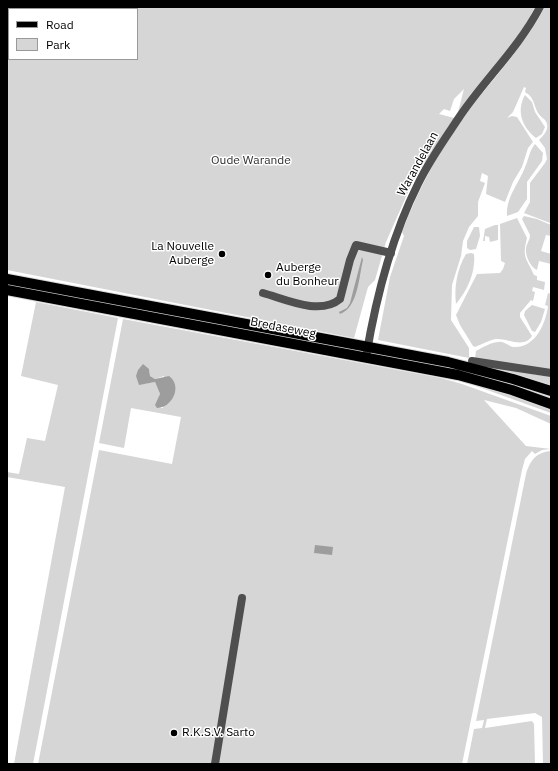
<!DOCTYPE html>
<style>
body{margin:0}
#map{position:relative;width:558px;height:771px;overflow:hidden;background:#fff;font-family:"IBM Plex Sans",sans-serif}
canvas{display:block}
.frame{position:absolute;inset:0;border:8px solid #000;pointer-events:none}
.legend{position:absolute;left:8px;top:8px;width:130px;height:52px;box-sizing:border-box;background:#fff;border:1px solid #999;margin:0;padding:5px 7px;list-style:none;font-size:12px;color:#000}
.legend li{display:flex;align-items:center;gap:8px;height:20px}
.legend b{width:20px;border:1px solid #999}
</style>
<div id="map">
<canvas width="558" height="771"></canvas>
<div class="frame"></div>
<ul class="legend">
<li><b style="height:5px;background:#000"></b>Road</li>
<li><b style="height:11px;background:#d6d6d6"></b>Park</li>
</ul>
</div>
<script>
const g = document.querySelector('canvas').getContext('2d');
g.lineJoin = 'round';
function fillPath(path, color) { g.fillStyle = color; g.fill(path, 'evenodd'); }
function stroke(path, color, width, dash) { g.strokeStyle = color; g.lineWidth = width; g.lineCap = dash ? 'butt' : 'round'; g.setLineDash(dash || []); g.stroke(path); }
function write(font, color, halo, rows, align = 'center') {
  g.font = font + ' "IBM Plex Sans",sans-serif'; g.lineWidth = 3; g.setLineDash([]); g.textBaseline = 'middle'; g.strokeStyle = halo; g.fillStyle = color; for (const [text, x, y, turn = 0] of rows) {
    g.save(); g.translate(x, y); g.rotate((+turn || 0) * Math.PI / 180); g.textAlign = isNaN(turn) ? turn : align; if (halo) g.strokeText(text, 0, 0); g.fillText(text, 0, 0); g.restore();
  }
}
fillPath(new Path2D(`
 M7,7h528c-19,38 -49,72 -77,105l6,-23 -10,10 -4,12 -6,-2 -5,5 15,4 -41,63 -27,61 -11,38 -7,7 -14,51 -347,-68zM9,9h128v50h-128z
 M545,7h6l-1,216 -26,-10 6,-11v-19l15,-20 2,-4 -2,-11 -6,-8c5,-5 12,-12 6,-20 -2,-2 -5,-4 -7,-7 -5,-9 -3,-15 -13,-21l1,-4 -2,-1 -11,25 -6,6 5,-2 5,1 16,25 -5,6 -6,19 -9,15 -8,20 -19,-8 2,-18 -6,-3 -2,8 5,2 -7,19v14l-9,11 -6,14 -2,15 -9,29 -1,35 18,28v10l-91,-18 12,-63 14,-41 -2,-4c17,-45 41,-89 71,-127 25,-32 52,-61 72,-98z
 M525,95l7,7 3,10 10,15 -3,7 -6,4c-14,-11 -20,-27 -11,-43z
 M535,144l8,9 -1,8 -15,21v17l-9,13 -11,4c-1,-20 12,-32 18,-49 4,-8 4,-16 10,-23z
 M524,216l13,3 14,6v11l-5,-1 -5,16 10,3v10l-12,-3 -2,9c-7,-3 -12,-15 -11,-22 1,-5 4,-8 4,-13l-8,-16z
 M517,218l10,20c-5,20 -1,19 7,37l3,1v4l8,2 -1,8 -11,-3 -1,4 3,1 -2,9 -2,-1 -11,13v4l12,19c-8,13 -25,2 -36,3 -6,1 -14,5 -21,8l-2,-1 -13,-21 -4,-10 21,-41 23,-1 3,-4 2,-6 -4,-2 -1,-37z
 M495,225h3v15l-8,2 -1,-5 -4,-1v5h-2l2,-12z
 M474,227h5l1,9 -4,13 -6,1 -3,-2v-7z
 M471,253l3,1c2,18 -7,37 -18,50 -2,-17 1,-35 10,-50z
 M548,293l3,1v77l-76,-12 1,-8c6,-3 15,-9 23,-9 5,-1 9,4 14,5 22,2 33,-24 35,-41l-3,-1z
 M36,302l82,16 -85,446h-19l51,-277 -58,-10v-5l12,2 8,-36 18,3 13,-56 -37,-9z
 M532,305l13,4 -4,13 -6,10 -3,-1 -8,-16 1,-4z
 M123,319l318,59 21,6 89,32v8l-35,-16 -32,-8 42,46 25,3 -9,1 -7,4 -3,-3 -7,8 -3,11 -60,294h-424l61,-314 73,14 9,-47 -50,-9 -7,40 -25,-5zM149,369l1,7 5,3 9,-3 -1,32h-6l3,-14 -5,-12 -12,2z
 M473,364l78,13v10z
 M477,383l73,26 1,4 -75,-27z
 M551,451v313h-8l-1,-47 -7,-4 -48,6 -2,9 47,-7 2,3 1,40h-68l7,-35 8,-1 2,-8 -8,1 50,-247c4,-13 10,-22 25,-23z`), '#d6d6d6');
fillPath(new Path2D(`
 M362,257l1,3c-4,16 -5,48 -23,54l-1,-2 8,-4 3,-5z
 M143,364l6,5 1,7 5,3 14,-3c14,10 3,32 -12,32l-2,-3 5,-11 -5,-12 -16,3 -3,-9 2,-6z
 M315,545l18,2 -1,8 -18,-2z`), '#9d9d9d');
const major = new Path2D(`
 M7,279l441,83 65,17 38,12
 M7,290l451,85 54,15 39,14`);
stroke(major, '#dbdbdb', 12);
stroke(new Path2D(`
 M263,293c22,6 57,23 77,6l10,-39 6,-15 35,8
 M366,357c10,-60 25,-119 52,-173 11,-23 26,-44 40,-65 26,-39 60,-70 82,-112
 M472,361l79,12
 M215,764l27,-166`), '#4f4f4f', 8);
stroke(major, '#000', 10);
for (const [x, y, r, color] of [
 [222,254,4,"#000"],
 [268,275,4,"#000"],
 [174,733,4,"#000"]
]) { const dot = new Path2D(); dot.arc(x, y, r, 0, 2 * Math.PI); g.fillStyle = color; g.fill(dot); stroke(dot, '#fff', 1.5); }
write('12px', '#2d2d2d', '#fff', [
 ["Oude Warande",251,161]
]);
write('12px', '#000', '#fff', [
 ["Warandelaan",418,164,-61],
 ["Bredaseweg",283,328,11]
]);
write('12px', '#000', '#fff', [
 ["La Nouvelle",214,247,"right"],
 ["Auberge",214,261,"right"],
 ["Auberge",276,268],
 ["du Bonheur",276,282],
 ["R.K.S.V. Sarto",182,733]
], 'left');
</script>
